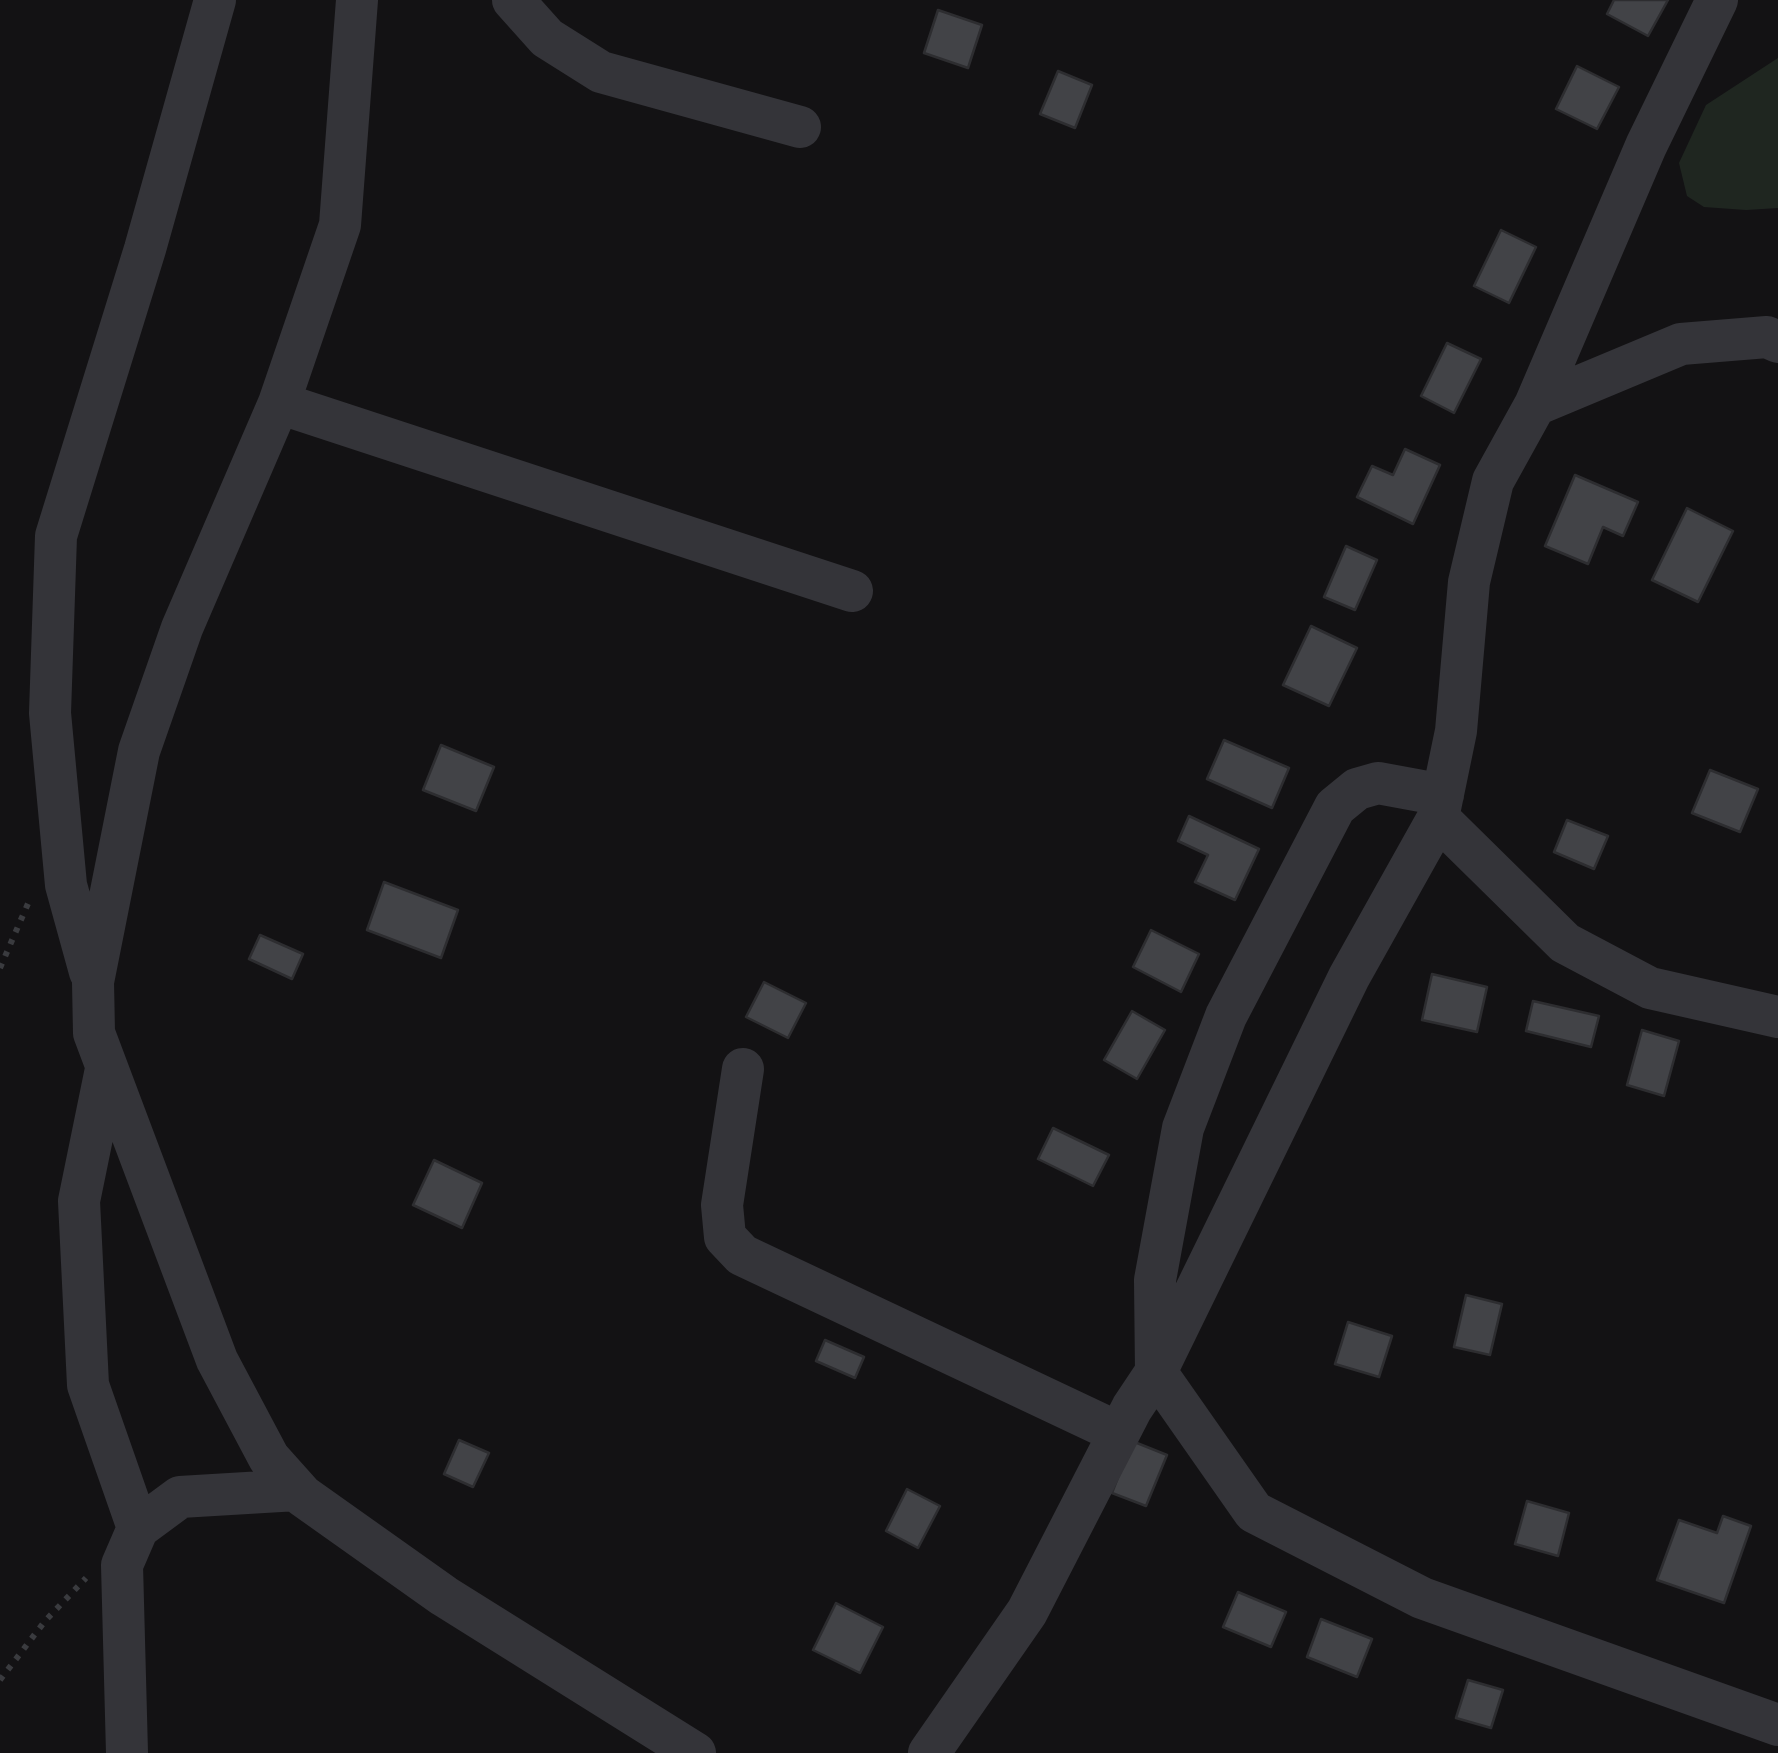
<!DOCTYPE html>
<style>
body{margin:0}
canvas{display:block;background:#131214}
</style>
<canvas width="1778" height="1753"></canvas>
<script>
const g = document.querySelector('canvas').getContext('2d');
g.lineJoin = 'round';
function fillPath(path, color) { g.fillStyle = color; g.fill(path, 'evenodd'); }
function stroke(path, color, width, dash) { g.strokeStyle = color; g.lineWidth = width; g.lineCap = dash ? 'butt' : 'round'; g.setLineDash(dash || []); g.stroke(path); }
fillPath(new Path2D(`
 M1778,58v150l-32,2 -42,-3 -17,-11 -8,-33 27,-58z`), '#1f2620');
const building = new Path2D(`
 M1614,0h54l-20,36 -41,-22z
 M938,10l44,15 -14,43 -44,-15z
 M1577,66l42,21 -22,42 -41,-20z
 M1058,71l34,14 -17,43 -35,-14z
 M1501,230l35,17 -27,56 -35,-17z
 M1447,343l34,16 -27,54 -33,-17z
 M1405,449l35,16 -27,59 -56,-27 15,-31 21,9z
 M1575,475l63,27 -15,34 -20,-9 -15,37 -43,-18z
 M1687,508l46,23 -35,71 -46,-22z
 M1346,546l31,14 -22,50 -31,-13z
 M1311,626l46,22 -28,58 -46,-21z
 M1224,740l65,28 -17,40 -65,-29z
 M441,745l53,22 -18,44 -53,-21z
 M1710,770l48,19 -18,43 -48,-19z
 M1189,816l70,33 -24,51 -40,-18 13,-27 -30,-14z
 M1567,820l41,16 -14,33 -40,-17z
 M384,882l74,28 -17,48 -74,-28z
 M1151,930l48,24 -18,38 -48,-25z
 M260,935l43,19 -11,25 -43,-20z
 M1432,974l55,13 -10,45 -55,-12z
 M764,982l42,21 -18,35 -42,-21z
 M1533,1001l66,15 -8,31 -65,-16z
 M1132,1011l33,19 -28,49 -33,-19z
 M1642,1030l37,11 -15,55 -37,-11z
 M1053,1128l56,27 -16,31 -55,-27z
 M434,1160l48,23 -20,45 -49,-23z
 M1466,1295l36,9 -12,51 -36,-8z
 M1348,1322l44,14 -13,41 -44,-13z
 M825,1340l39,17 -9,21 -39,-17z
 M459,1440l30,13 -16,34 -29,-13z
 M1132,1441l35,14 -21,51 -34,-13z
 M907,1489l33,17 -22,42 -32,-17z
 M1527,1501l42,12 -11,43 -43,-12z
 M1723,1516l28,10 -27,77 -67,-23 22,-60 38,13z
 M1238,1592l48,20 -15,35 -48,-20z
 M836,1603l47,24 -23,46 -47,-23z
 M1321,1619l51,20 -15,38 -50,-20z
 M1468,1680l35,10 -12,38 -35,-10z`);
fillPath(building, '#424347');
stroke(building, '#2d2d30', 2.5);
stroke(new Path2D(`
 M0,968l30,-69
 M0,1680l45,-59 41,-43`), '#3a3b3f', 6, [5, 8]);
stroke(new Path2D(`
 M357,0l-17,225 -61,178 -97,225 -43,123 -46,231 1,51 123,327 52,98 34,38 141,100 251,157
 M513,0l34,38 54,34 199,55
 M279,403l573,188
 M1535,405l146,-61 86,-7 11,5
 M1443,795l-65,-12 -21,6 -22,18 -109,209 -43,112 -28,152 1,92 98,140 168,86 356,127
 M1438,818l127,125 85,45 128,29
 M90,972l-24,-87 -16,-172 6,-177 89,-287 70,-249
 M106,1069l-27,132 9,184 50,143
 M743,1069l-21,136 3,32 17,18 377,178
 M127,1753l-5,-188 16,-37 42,-31 117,-7
 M929,1753l98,-141 105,-204 24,-36 193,-395 89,-159 18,-87 13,-149 24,-101 42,-76 111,-259 71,-146`), '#343439', 42);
</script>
